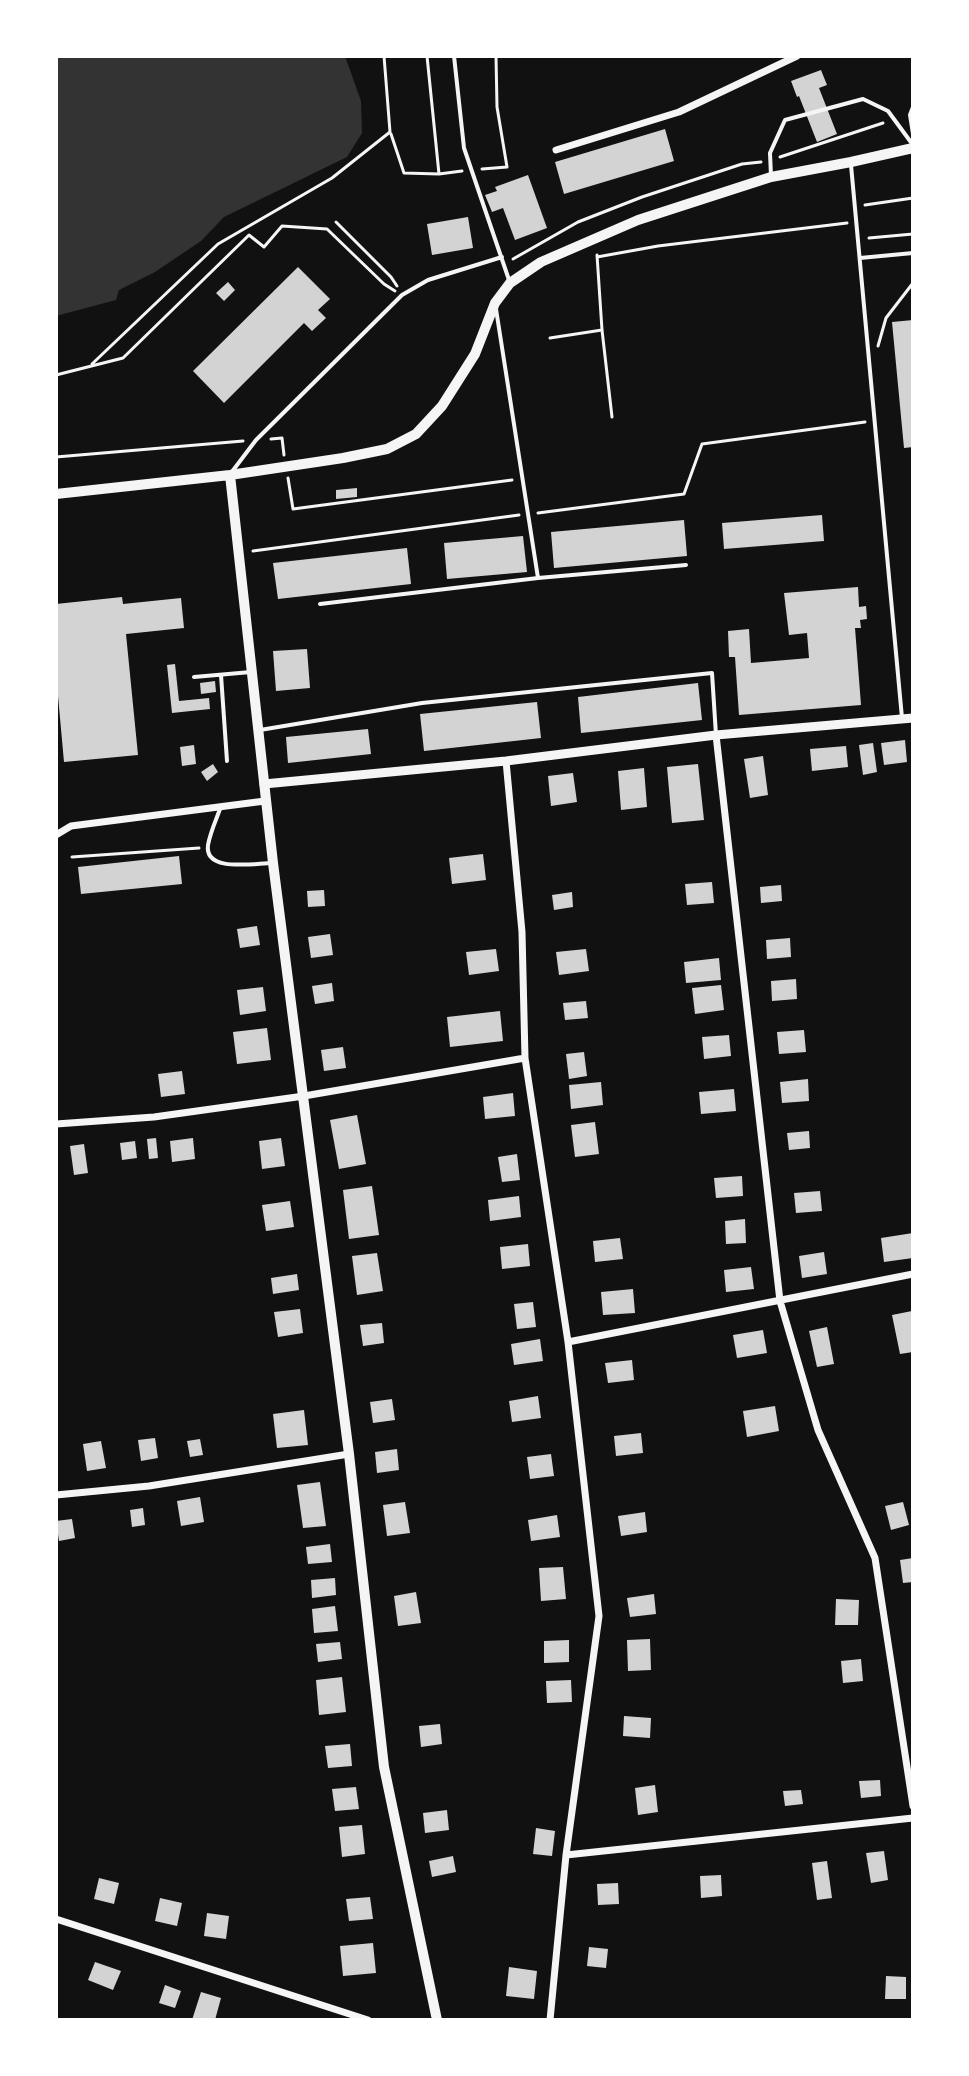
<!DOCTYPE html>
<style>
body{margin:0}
#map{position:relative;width:969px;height:2076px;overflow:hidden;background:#111;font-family:"Work Sans",sans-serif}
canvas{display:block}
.frame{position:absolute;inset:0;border:58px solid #fff;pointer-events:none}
</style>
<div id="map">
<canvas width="969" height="2076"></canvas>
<div class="frame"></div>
</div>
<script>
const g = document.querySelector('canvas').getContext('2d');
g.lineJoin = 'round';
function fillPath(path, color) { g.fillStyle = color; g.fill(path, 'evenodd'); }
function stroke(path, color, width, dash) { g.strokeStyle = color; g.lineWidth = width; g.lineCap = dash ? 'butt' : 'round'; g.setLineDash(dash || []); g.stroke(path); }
fillPath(new Path2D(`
 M56,56h289l16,45 1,32 -15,24 -123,60 -23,24 -46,31 -36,18 -3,10 -60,16z`), '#333');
fillPath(new Path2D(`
 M821,70l6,15 -8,3 18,46 -20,8 -18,-46 -2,1 -6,-16z
 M665,129l9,32 -110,33 -9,-32z
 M528,175l19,53 -32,12 -12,-32 -11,4 -7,-17 12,-4 -2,-4z
 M468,217l5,31 -41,7 -5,-31z
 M298,267l32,32 -12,11 8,8 -14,13 -8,-8 -80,80 -31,-32z
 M228,282l7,8 -11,11 -8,-8z
 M913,320v127l-9,1 -12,-126z
 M357,488v9l-21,2v-9z
 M822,515l2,26 -100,8 -2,-26z
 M684,520l3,36 -133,12 -3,-36z
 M523,536l4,36 -80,7 -3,-36z
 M407,548l4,36 -133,15 -5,-36z
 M858,587l1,20 7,-1 1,13 -7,1 1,8h-6l6,77 -122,10 -4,-58h-6l-1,-26 21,-2 2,34 58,-5 -2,-25 -18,2 -5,-42z
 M122,597l1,7 58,-6 3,30 -58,6 12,121 -74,7 -8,-88v-70z
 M307,649l3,39 -34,3 -3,-40z
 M175,664l4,37 30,-3 1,11 -38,4 -5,-48z
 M215,681l1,11 -15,2 -1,-11z
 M698,683l4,37 -121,13 -3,-36z
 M537,702l4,36 -117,13 -4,-37z
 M368,729l3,25 -83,9 -2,-26z
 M905,740l2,22 -23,3 -3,-22z
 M873,743l4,29 -14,3 -4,-30z
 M194,745l2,19 -14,2 -2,-19z
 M846,746l2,21 -36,4 -2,-22z
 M763,756l5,39 -18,3 -6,-39z
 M213,764l5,8 -11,9 -6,-9z
 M698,764l6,56 -32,3 -5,-56z
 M644,768l3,39 -26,3 -3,-39z
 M573,773l4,29 -26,4 -3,-30z
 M483,854l3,26 -34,4 -3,-26z
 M179,856l3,28 -101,10 -3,-27z
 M712,882l2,21 -27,2 -2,-21z
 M781,885l1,16 -21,2 -1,-16z
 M324,890l1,16 -17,1 -1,-16z
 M572,892l1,15 -19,3 -2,-15z
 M257,926l3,19 -20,3 -3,-19z
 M330,934l3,21 -22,3 -3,-21z
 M790,938l1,19 -24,2 -1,-19z
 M496,949l3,22 -30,4 -3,-23z
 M586,949l3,22 -30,4 -3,-23z
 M719,958l2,22 -35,3 -2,-21z
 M796,979l1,20 -25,2 -1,-20z
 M332,983l2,18 -19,3 -3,-18z
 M721,985l3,25 -29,4 -3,-26z
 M263,987l3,24 -26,4 -3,-25z
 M586,1001l2,17 -23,2 -2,-17z
 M500,1011l3,30 -53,6 -3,-30z
 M267,1028l4,32 -34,4 -4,-32z
 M804,1030l2,22 -27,2 -2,-22z
 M729,1035l2,21 -27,3 -2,-22z
 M343,1047l3,21 -22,3 -3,-21z
 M584,1052l3,24 -18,3 -3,-25z
 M182,1071l3,23 -24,3 -3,-23z
 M808,1079l1,22 -27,2 -2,-21z
 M601,1082l2,23 -32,4 -2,-24z
 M734,1089l2,22 -35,3 -2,-22z
 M513,1093l2,23 -30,3 -2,-22z
 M357,1115l9,49 -27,5 -9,-49z
 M595,1122l4,32 -24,3 -4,-32z
 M809,1131l1,17 -21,2 -2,-17z
 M156,1138l2,20 -9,1 -2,-20z
 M193,1138l2,21 -23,3 -2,-21z
 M281,1138l4,28 -23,3 -3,-28z
 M135,1141l2,17 -15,2 -2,-17z
 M84,1144l4,29 -14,2 -4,-29z
 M517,1154l3,26 -18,2 -4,-25z
 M742,1176l1,20 -27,2 -2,-20z
 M372,1186l7,49 -30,4 -6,-49z
 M820,1191l2,20 -26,2 -2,-20z
 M519,1196l2,21 -31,4 -2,-21z
 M290,1201l4,26 -28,4 -4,-26z
 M745,1219l1,24 -20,1 -1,-23z
 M913,1233v25l-29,4 -3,-24z
 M620,1238l3,21 -28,3 -2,-21z
 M528,1244l2,22 -28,3 -2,-22z
 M824,1252l3,22 -25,4 -3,-22z
 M377,1253l6,38 -26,4 -5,-39z
 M751,1267l3,22 -28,3 -2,-22z
 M297,1274l2,16 -26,4 -2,-16z
 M633,1289l2,24 -32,2 -2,-23z
 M533,1302l3,25 -19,2 -3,-25z
 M300,1309l3,24 -25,4 -4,-25z
 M912,1311l1,41 -13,2 -8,-39z
 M382,1323l2,20 -21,3 -3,-21z
 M827,1327l7,37 -17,3 -8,-36z
 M763,1330l4,23 -30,5 -4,-23z
 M540,1339l3,22 -29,4 -3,-21z
 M632,1360l2,20 -26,3 -3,-20z
 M538,1396l3,22 -29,4 -3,-21z
 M392,1399l3,21 -22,3 -3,-21z
 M775,1406l4,25 -32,6 -4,-26z
 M304,1410l4,35 -31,3 -4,-34z
 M641,1433l2,20 -27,3 -2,-20z
 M155,1438l3,20 -17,3 -3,-21z
 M200,1439l3,16 -13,2 -3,-16z
 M101,1441l5,27 -19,3 -4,-27z
 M397,1449l2,21 -22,3 -2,-21z
 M551,1454l3,22 -24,3 -3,-22z
 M320,1482l6,44 -23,2 -6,-43z
 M200,1497l4,25 -23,4 -4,-25z
 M405,1502l5,31 -23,3 -4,-31z
 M903,1502l6,23 -18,5 -6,-24z
 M143,1508l2,17 -13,2 -2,-17z
 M645,1512l2,20 -26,4 -3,-20z
 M557,1515l3,22 -29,4 -3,-21z
 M72,1519l3,19 -16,3 -3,-20z
 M330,1544l2,18 -24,2 -2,-17z
 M913,1558v24l-10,1 -3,-23z
 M563,1567l3,32 -25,2 -2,-33z
 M335,1578l1,17 -24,3 -1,-18z
 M416,1592l5,31 -23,3 -4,-30z
 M654,1594l2,20 -26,3 -3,-19z
 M836,1599l23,1 -1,25h-23z
 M335,1606l3,25 -24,2 -2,-24z
 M650,1639l1,31 -23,1 -1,-31z
 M569,1640v22l-25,1v-22z
 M340,1642l2,17 -24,3 -2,-18z
 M861,1659l2,22 -20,2 -2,-22z
 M342,1677l4,35 -27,3 -3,-35z
 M571,1680l1,22 -25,1 -1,-22z
 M624,1716l27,2 -1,20 -27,-2z
 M440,1724l2,20 -21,3 -2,-21z
 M350,1744l2,22 -24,2 -3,-22z
 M880,1780l1,16 -20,2 -2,-17z
 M655,1785l3,27 -20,3 -3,-27z
 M356,1787l3,22 -24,2 -3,-22z
 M801,1790l2,14 -18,2 -2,-15z
 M447,1810l2,20 -24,3 -2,-20z
 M362,1825l3,29 -23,3 -3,-30z
 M536,1828l19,3 -3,25 -19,-2z
 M884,1851l4,29 -17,3 -5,-30z
 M453,1856l3,16 -24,5 -3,-16z
 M827,1861l5,37 -15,2 -5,-37z
 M721,1875l1,21 -21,2 -1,-22z
 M99,1878l20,5 -5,21 -20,-5z
 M618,1883l1,21 -21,1 -1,-21z
 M370,1897l3,22 -24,2 -3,-22z
 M160,1898l22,5 -5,23 -22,-5z
 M207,1913l22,3 -3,23 -22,-3z
 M373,1943l3,30 -33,3 -3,-30z
 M589,1947l19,2 -2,19 -19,-2z
 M95,1962l26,9 -8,19 -25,-10z
 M509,1967l28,4 -3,28 -28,-3z
 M886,1976l20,1v22h-21z
 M165,1985l16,6 -6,17 -16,-5z
 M201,1992l20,6 -6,22h-23z`), '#d3d3d3');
stroke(new Path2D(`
 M427,56l12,118
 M391,134l13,39 35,1 23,-3
 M780,157l103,-34
 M482,169l25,-2 -10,-60 -1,-51
 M865,205l48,-7
 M336,222l55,55 6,9
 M869,238l44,-4
 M597,255l5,75 10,87
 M597,257l61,-11 189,-23
 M513,259l65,-37 64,-25 100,-33 19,-2
 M550,338l52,-8
 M878,346l8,-28 27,-35
 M92,364l126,-120 114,-66 58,-46 -6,-76
 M56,375l67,-17 126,-123 15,12 18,-21 45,3 57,55 11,7
 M271,439l11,-1 2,17
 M56,457l187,-16
 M288,478l5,31 219,-29
 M538,513l146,-19 18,-50 163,-22
 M253,551l266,-36
 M72,857l127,-9`), '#f5f5f5', 3);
stroke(new Path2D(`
 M454,56l10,92 45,132
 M913,107l-3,8 3,19
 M851,165l51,553
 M771,176l-1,-23 15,-33 78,-21 25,12 25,34
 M860,258l53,-5
 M231,473l25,-33 146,-145 26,-15 74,-23
 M538,578l148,-13
 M320,604l218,-26 -42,-269
 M221,675l6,86
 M194,677l57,-5
 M260,730l162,-27 290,-30 4,62
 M220,809c-4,11 -10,24 -12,36 -4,28 47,18 64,18`), '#f5f5f5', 4);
stroke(new Path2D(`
 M556,150l123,-38 118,-56
 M716,735l64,566 38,129 57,128 38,248
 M506,761l16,171 3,126 43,284 31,274 -33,239 -16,165
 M56,835l15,-9 194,-25
 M56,1124l98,-7 150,-21 221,-38
 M568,1342l345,-68
 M56,1495l93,-9 200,-32
 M566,1855l347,-37
 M56,1919l312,101`), '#f5f5f5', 7);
stroke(new Path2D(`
 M264,784l242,-23 210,-26 197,-17`), '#f5f5f5', 9);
stroke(new Path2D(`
 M230,475l43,388 76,591 35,313 53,253
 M56,494l174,-19 113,-17 44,-9 29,-15 26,-28 33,-52 20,-51 15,-20 31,-21 97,-42 133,-43 80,-15 62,-14`), '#f5f5f5', 10);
</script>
